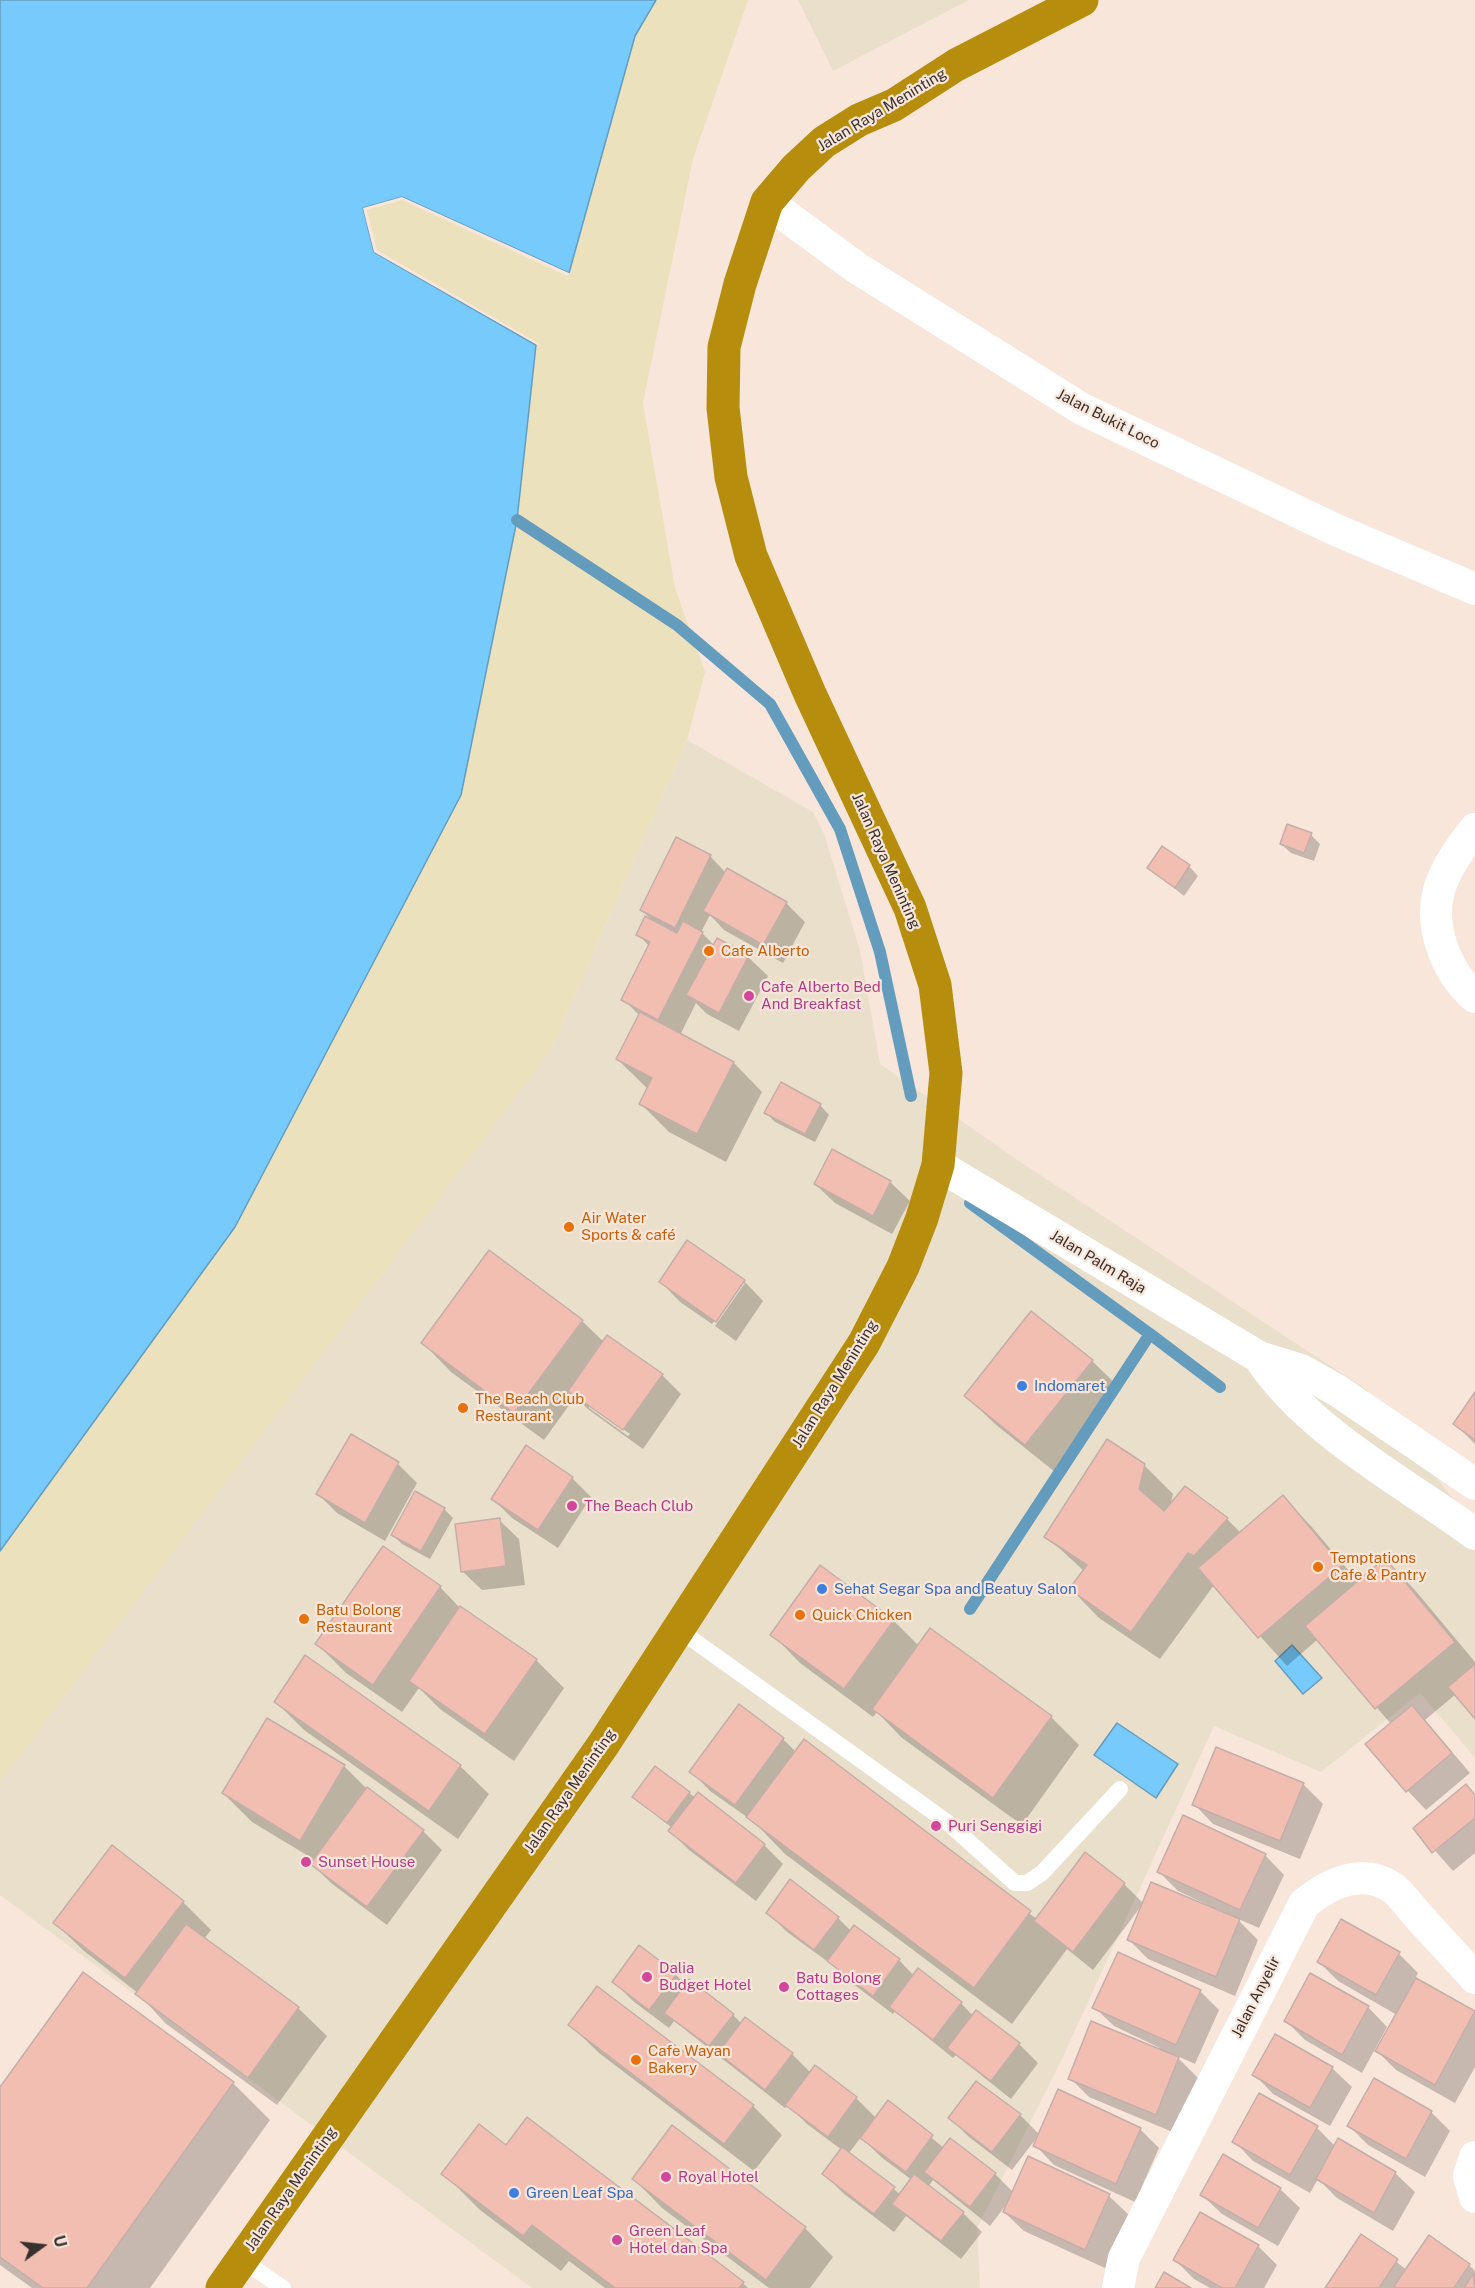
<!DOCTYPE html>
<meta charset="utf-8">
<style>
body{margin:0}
#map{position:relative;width:1475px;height:2288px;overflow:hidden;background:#f9e6db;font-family:"Public Sans",sans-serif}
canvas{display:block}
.north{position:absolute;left:12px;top:2216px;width:60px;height:60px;-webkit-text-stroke:4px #f9e6db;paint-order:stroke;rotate:75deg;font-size:16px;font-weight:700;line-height:24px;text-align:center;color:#38302c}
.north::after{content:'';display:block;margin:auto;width:21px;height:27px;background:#38302c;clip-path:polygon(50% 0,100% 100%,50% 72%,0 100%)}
</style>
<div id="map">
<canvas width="1475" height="2288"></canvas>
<div class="north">U</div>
</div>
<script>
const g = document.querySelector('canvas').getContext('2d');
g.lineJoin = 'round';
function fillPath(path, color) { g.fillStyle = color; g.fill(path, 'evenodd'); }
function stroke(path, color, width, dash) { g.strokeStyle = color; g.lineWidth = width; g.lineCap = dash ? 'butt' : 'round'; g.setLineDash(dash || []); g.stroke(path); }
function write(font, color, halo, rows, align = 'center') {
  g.font = font + ' "Public Sans",sans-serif'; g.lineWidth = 4.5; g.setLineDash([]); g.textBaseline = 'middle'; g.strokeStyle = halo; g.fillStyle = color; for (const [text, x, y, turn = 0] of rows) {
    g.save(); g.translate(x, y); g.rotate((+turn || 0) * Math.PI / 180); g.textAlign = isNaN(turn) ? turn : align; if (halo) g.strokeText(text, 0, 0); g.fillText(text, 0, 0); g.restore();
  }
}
fillPath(new Path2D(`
 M798,0h171l-136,71z
 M687,740l126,72 11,22 36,116 20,114 133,93 354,233 108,137v231l-55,-65 -99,79 -107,-46 -152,333 -85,169 3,60h-448l-532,-393v-113l550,-731z`), '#eadfcb');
fillPath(new Path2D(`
 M656,0h92l-55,159 -50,244 32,185 30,84 -18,68 -137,311 -550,731v-231l235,-324 226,-432 56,-275 19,-175 -162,-93 -11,-44 272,-173z`), '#ebe1bc');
const water = new Path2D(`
 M0,0h656l-21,36 -66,237 -167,-76 -39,11 11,44 162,93 -19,175 -56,275 -226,432 -235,324z
 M1292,1645l30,33 -19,16 -28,-33z
 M1117,1723l61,41 -22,34 -62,-43z`);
fillPath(water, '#77cbfc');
stroke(water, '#649cbe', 1.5);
fillPath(new Path2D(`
 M402,197l169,77 -4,2 -165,-76 -35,10 10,40 161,93 1,3 -165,-94 -11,-44z`), '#f9e6db');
fillPath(new Path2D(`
 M1311,835l9,9 -6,17 -23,-8 -10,-9z
 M710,856l16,17 60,30 19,19 -22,41 -59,-33 -14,-15 -9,17 13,13 3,-5 31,17 20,19 -29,55 -32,-17 -11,-11 -16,32 54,28 28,29 -36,70 -57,-30 -28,-28 7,-15 -31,-30 23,-43 -17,-17 27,-52 -12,-13 14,-14 -11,-10z
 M1189,866l9,10 -14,20 -35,-28z
 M820,1105l9,10 -14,27 -40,-20 -9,-9z
 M833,1151l57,31 20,19 -18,33 -57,-31 -20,-19z
 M688,1243l56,38 19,20 -27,40 -21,-15 30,-43h-4l-29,41 -32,-22 -19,-20z
 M582,1321l22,21 58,33 19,19 -38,55 -54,-39 -14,-13 -31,43 -93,-68 -28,-29zM589,1405l41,29 -2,2 -39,-28z
 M1092,1361l29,28 -66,83 -60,-48 -29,-28z
 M1475,1395v49l-20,-20z
 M351,1436l47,28 19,19 -32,58 -48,-28 -19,-19z
 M1144,1465l29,29 -3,13 15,-19 42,31 14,14 41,-36 29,29 48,57 26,-23 29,29 61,73v55l-19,-23 -31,26 45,53 -44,37 -19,-20 -16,-66 -73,-85 -31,27 -73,-81 -54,74 -61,-41 -28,-29 13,-18 -38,-35z
 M572,1478l19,19 -33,51 -46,-30 -19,-19z
 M444,1509l9,9 -23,41 -28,-15 -9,-9z
 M499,1520l20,19 6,46 -43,5 -20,-19z
 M820,1567l74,54 25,25 132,71 28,28 -57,80 -120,-87 -25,-26 -4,5 -73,-54 -28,-29z
 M440,1587l19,20 77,53 28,28 -50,73 -74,-52 -21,-21 -17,24 -56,-39 -29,-29z
 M276,1702l184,64 29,28 -31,45 -154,-109z
 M267,1720l77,46 22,22 57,43 19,19 -55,75 -56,-42 -19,-19 3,-4 -63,-38 -29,-29z
 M783,1739l13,13 241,167 87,-35 20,20 65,4 1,-2 -32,-15 -19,-19 106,-17 19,20 -25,53 -23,-10 22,22 -23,56 -87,-37 -19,-19 13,-35 -49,65 -26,-21 -55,75 -227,-170 -31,-32 -44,-31 -19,-20z
 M1303,1784l20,20 -23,55 -87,-35 -19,-20z
 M689,1793l75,52 19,19 -27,37 -67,-51 -19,-19 2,-3 -38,-31z
 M1475,1795v58l-22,18 -38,-43z
 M183,1902l28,28 -7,9 94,69 29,28 -50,69 -112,-82 -27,-30 -54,-42 -29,-28z
 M768,1913l70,5 13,13 48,29 15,16 47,27 12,13 46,28 19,19 -27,36 -55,-44 -3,3 -58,-47 -2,3 -45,-34 -13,-13 -48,-35z
 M1342,1921l57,33 19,19 -3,6 60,34v54l-20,36 -59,-33 -19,-19 20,-36 -59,-34 -19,-19z
 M83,1974l150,109 37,37 -120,168h-118l-32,-23v-175z
 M676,1975l10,10 47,30 9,9 3,-5 47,35 19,19 4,-6 41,31 20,20 12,-16 56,46 6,-8 45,34 18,18 15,-34 81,38 20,19 -24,53 -81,-37 -20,-19 2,-7 -16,21 -57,-46 -5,7 35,26 19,19 -21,27 -55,-43 -12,16 -51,-39 -19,-19 18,-24 -35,-26 -19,-19 -3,3 -111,-87 -5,7 -36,-27 -19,-19zM861,2137l20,20 31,23 -11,15 -52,-42z
 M597,1989l156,117 29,29 -28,36 -155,-118 -29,-28z
 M1200,1991l19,19 -24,54 -20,-9 23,23 -23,55 -86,-36 -19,-19 90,-30 -46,-22 -20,-19z
 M1368,2007l19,20 -25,46 -57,-33 -19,-19z
 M1332,2068l20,19 -22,39 -57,-32 -19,-20z
 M1431,2112l19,19 -25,46 -57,-32 -19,-19z
 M1020,2115l20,20 100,-6 19,19 -24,54 -81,-37 -19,-20 3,-9 -26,34 -43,-33 -19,-19z
 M1317,2128l18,18 60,27 20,19 -22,39 -56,-33 -19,-19 -8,14 -57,-32 -19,-20z
 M506,2147l237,136 5,5h-143l-36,-27 -8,10 -81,-61 -37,-37z
 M634,2179l171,49 28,29 -23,31h-41l-107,-80z
 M1280,2189l20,19 -22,38 -56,-32 -20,-19z
 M1362,2236l45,34 62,-5 6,6v17h-149z
 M1258,2246l19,19 -13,23h-54l-16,-9 -19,-19z`), '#0003');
stroke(new Path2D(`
 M517,520l160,105 93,79 70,125 40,123 31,144
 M1150,1334l70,53
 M970,1609l180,-275 -180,-131`), '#649cbe', 12);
const building = new Path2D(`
 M1287,824l25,9 -8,20 -24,-9z
 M676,837l35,18 -36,73 -35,-18z
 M1162,846l28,19 -15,23 -28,-20z
 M727,868l60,34 -24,43 -60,-34z
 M645,916l32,17 6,-12 20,11 -45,88 -37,-20 29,-58 -14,-7z
 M717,938l32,17 -30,58 -33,-18z
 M640,1012l94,50 -37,72 -58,-30 13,-26 -36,-19z
 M781,1082l40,22 -16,30 -41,-21z
 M832,1149l59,32 -18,35 -59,-32z
 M687,1240l58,40 -29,42 -57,-40z
 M489,1250l94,70 -69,93 -93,-70z
 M1031,1311l62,49 -68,85 -61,-49z
 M607,1335l56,39 -40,56 -55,-39z
 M1475,1392v48l-22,-16z
 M351,1434l48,28 -34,61 -49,-29z
 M1107,1439l38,25 -6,25 25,22 21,-25 43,32 -34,38 -6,-3 -57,79 -62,-43 18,-24 -43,-28z
 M526,1445l47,32 -35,53 -47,-31z
 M415,1491l30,17 -24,43 -30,-16z
 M1283,1495l59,71 -84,72 -60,-70z
 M500,1518l6,48 -45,6 -6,-48z
 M383,1546l58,40 -68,99 -58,-41z
 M1385,1558l70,84 -80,67 -70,-83z
 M820,1565l74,55 -50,69 -74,-54z
 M460,1606l77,53 -52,75 -76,-53z
 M930,1628l122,88 -59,82 -121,-89z
 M305,1655l156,110 -32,46 -155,-109z
 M1475,1664v55l-27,-32z
 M739,1704l45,34 -49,67 -46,-33z
 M1412,1705l40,48 -46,39 -41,-48z
 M267,1718l78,47 -45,76 -78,-48z
 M804,1739l227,172 -57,77 -228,-171z
 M1216,1747l88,36 -24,58 -88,-36z
 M655,1766l35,26 -23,31 -35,-26z
 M1466,1784l9,11v23l-43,35 -19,-25z
 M367,1787l57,43 -57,77 -57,-43z
 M698,1792l67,52 -29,39 -68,-52z
 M1183,1815l83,39 -26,56 -83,-38z
 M112,1845l72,56 -59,77 -72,-55z
 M1085,1852l40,31 -52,69 -39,-31z
 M790,1879l49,38 -25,33 -48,-37z
 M1151,1882l89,37 -24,58 -89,-37z
 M1341,1919l59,33 -24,43 -59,-33z
 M186,1924l113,83 -51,71 -113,-84z
 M854,1925l46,34 -27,37 -46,-35z
 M639,1945l38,29 -28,36 -37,-28z
 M1118,1952l83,38 -25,55 -84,-37z
 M918,1968l44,34 -29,38 -44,-33z
 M83,1972l151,110 -147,206h-44l-43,-31v-170z
 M1310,1973l59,33 -27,49 -58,-34z
 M1416,1978l59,33 -40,74 -60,-34z
 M689,1979l45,35 -25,32 -45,-33z
 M597,1986l157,119 -30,39 -156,-119z
 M976,2010l44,33 -29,38 -44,-33z
 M745,2017l48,36 -28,37 -47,-37z
 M1091,2021l88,36 -23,58 -88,-36z
 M1275,2034l58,33 -23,41 -58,-33z
 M815,2065l42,32 -29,40 -43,-32z
 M1374,2078l58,33 -26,48 -59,-33z
 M976,2081l45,33 -29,38 -44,-34z
 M1058,2089l83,39 -25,56 -83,-38z
 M1259,2093l59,33 -28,49 -58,-33z
 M888,2100l45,35 -27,37 -46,-34z
 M527,2117l217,165 -5,6h-124l-83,-63 -9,11 -82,-62 38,-50 27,21z
 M672,2125l134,102 -40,53 -134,-101z
 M950,2138l46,35 -26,34 -46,-35z
 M1338,2138l58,34 -22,41 -58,-34z
 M842,2147l53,40 -21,27 -52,-40z
 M1223,2154l58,34 -23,40 -58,-33z
 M1028,2156l82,38 -25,56 -82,-38z
 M914,2174l50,38 -23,29 -49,-37z
 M1200,2212l59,33 -24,43h-13l-49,-28z
 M1361,2234l37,25 -19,29h-54z
 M1429,2235l41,29 -16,24h-57l-3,-2z
 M1164,2272l27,16h-36z
 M1473,2274l2,14h-11z`);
fillPath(building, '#f3beb2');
stroke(building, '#c3aea9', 1.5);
stroke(new Path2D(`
 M678,1629l269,193 68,61h12l15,-10 78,-84
 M242,2260l41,28`), '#fff', 16);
stroke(new Path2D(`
 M767,202l90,66 225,141 254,121 139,59
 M1475,829c-13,16 -27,36 -34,55 -14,39 4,87 34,113
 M938,1165l321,192 42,13 37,21 137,93
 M1259,1357c48,74 145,125 216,177
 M1475,2157l-6,19 6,21
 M1118,2288l6,-30 180,-354c25,-21 59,-37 89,-16 10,8 19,22 28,31 18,20 36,39 54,59`), '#fff', 32);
stroke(new Path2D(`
 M222,2288l381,-543 261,-402 39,-76 19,-49 16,-53 8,-92 -11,-88 -25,-77 -100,-214 -59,-138 -20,-79 -8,-69 1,-61 16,-63 27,-82 29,-34 28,-26 35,-22 35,-15 62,-40 126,-65`), '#b68d0c', 33);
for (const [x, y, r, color] of [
 [709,951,6,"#e8710a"],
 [749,996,6,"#d1479c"],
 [569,1227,6,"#e8710a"],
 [1022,1386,6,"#3f7fe0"],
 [463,1408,6,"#e8710a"],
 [572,1506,6,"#d1479c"],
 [1318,1567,6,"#e8710a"],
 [822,1589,6,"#3f7fe0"],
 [800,1615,6,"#e8710a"],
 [304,1619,6,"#e8710a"],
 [936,1826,6,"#d1479c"],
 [306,1862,6,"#d1479c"],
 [647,1977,6,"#d1479c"],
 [784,1987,6,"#d1479c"],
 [636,2060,6,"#e8710a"],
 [666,2177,6,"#d1479c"],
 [514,2193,6,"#3f7fe0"],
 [617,2240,6,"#d1479c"]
]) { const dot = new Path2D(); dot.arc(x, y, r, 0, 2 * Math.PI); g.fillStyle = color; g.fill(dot); stroke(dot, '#f9e6db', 2); }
write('15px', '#38302c', '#f9e6db', [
 ["Jalan Raya Meninting",882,110,-31],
 ["Jalan Bukit Loco",1108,419,27],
 ["Jalan Raya Meninting",886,861,66],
 ["Jalan Palm Raja",1098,1262,31],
 ["Jalan Raya Meninting",835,1384,-58],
 ["Jalan Raya Meninting",570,1791,-55],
 ["Jalan Anyelir",1256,1997,-63],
 ["Jalan Raya Meninting",291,2189,-55]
]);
write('15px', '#c56008', '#f9e6db', [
 ["Cafe Alberto",721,951],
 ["Air Water",581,1218],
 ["Sports & café",581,1235],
 ["The Beach Club",475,1399],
 ["Restaurant",475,1416],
 ["Temptations",1330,1558],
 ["Cafe & Pantry",1330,1575],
 ["Batu Bolong",316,1610],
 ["Restaurant",316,1627],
 ["Quick Chicken",812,1615],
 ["Cafe Wayan",648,2051],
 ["Bakery",648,2068]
], 'left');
write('15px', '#b23c85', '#f9e6db', [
 ["Cafe Alberto Bed",761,987],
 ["And Breakfast",761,1004],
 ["The Beach Club",584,1506],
 ["Puri Senggigi",948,1826],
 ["Sunset House",318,1862],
 ["Dalia",659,1968],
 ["Budget Hotel",659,1985],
 ["Batu Bolong",796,1978],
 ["Cottages",796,1995],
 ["Royal Hotel",678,2177],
 ["Green Leaf",629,2231],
 ["Hotel dan Spa",629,2248]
], 'left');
write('15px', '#366cbe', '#f9e6db', [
 ["Indomaret",1034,1386],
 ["Sehat Segar Spa and Beatuy Salon",834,1589],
 ["Green Leaf Spa",526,2193]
], 'left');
</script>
